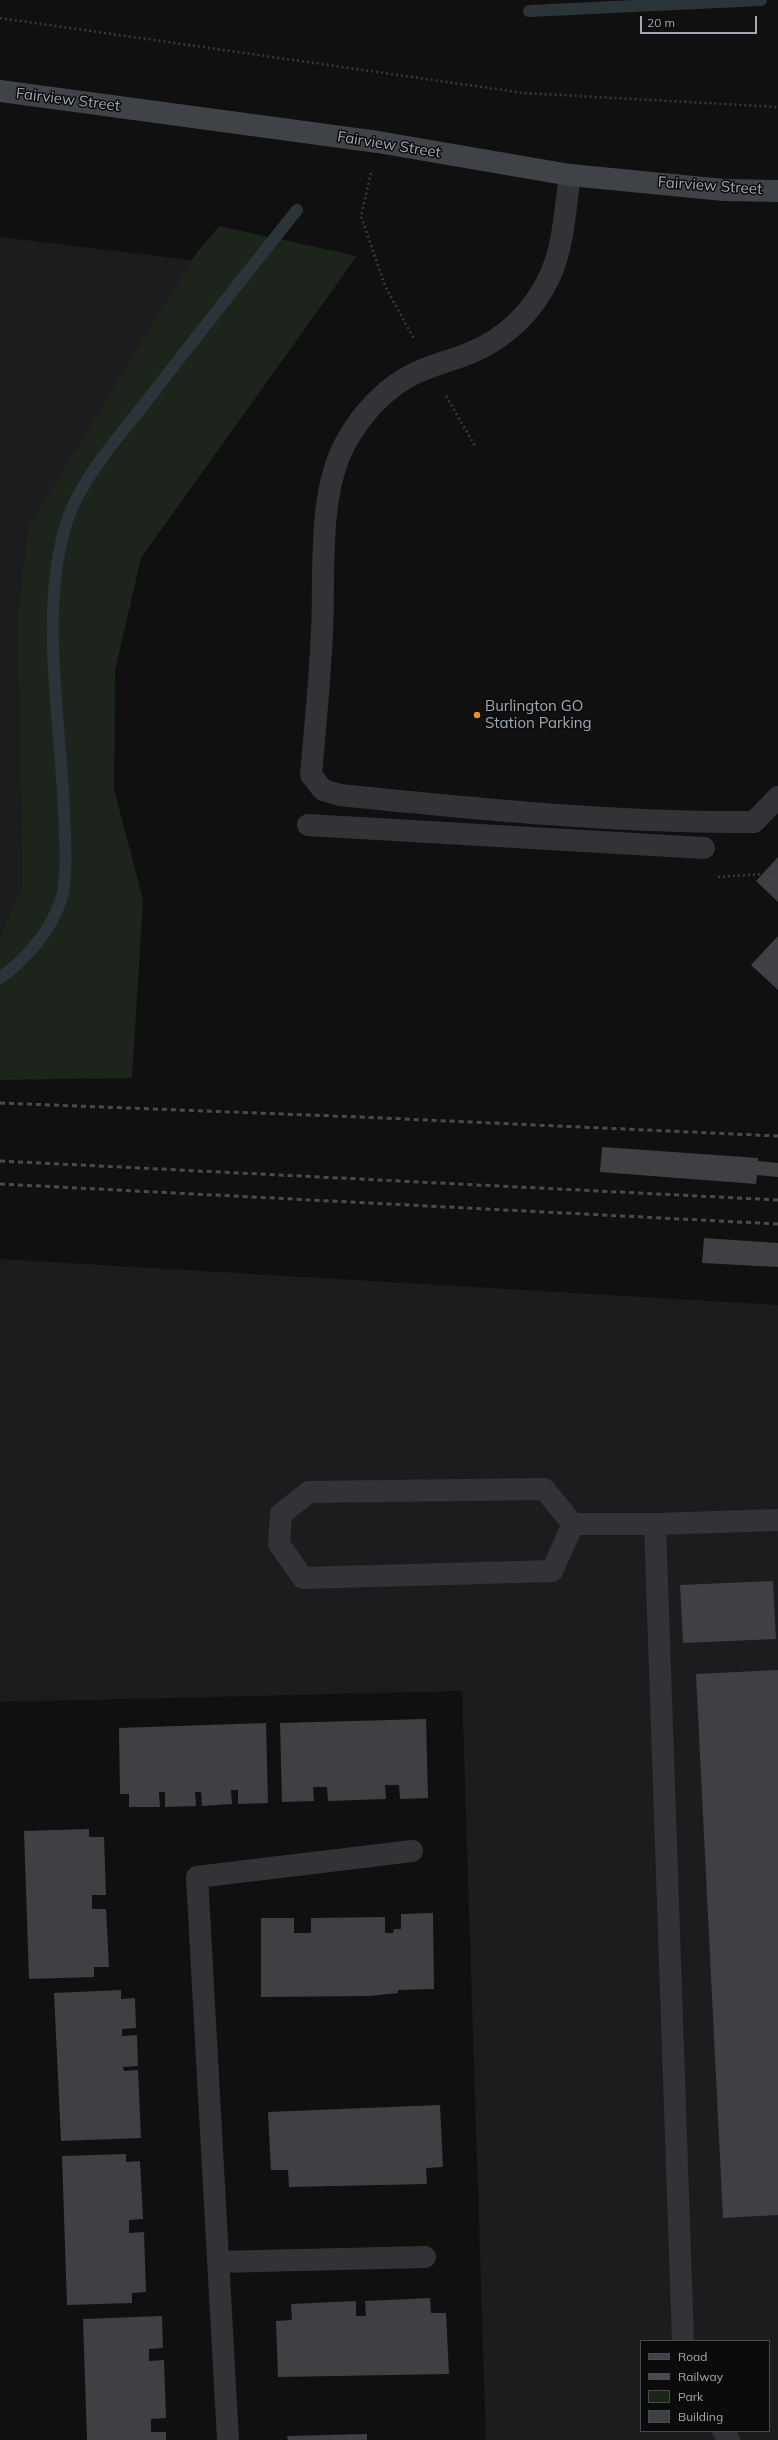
<!DOCTYPE html>
<style>
body{margin:0}
#map{position:relative;width:778px;height:2440px;overflow:hidden;background:#101011;font-family:Mulish,sans-serif}
canvas{display:block}
.legend{position:absolute;left:640px;top:2340px;width:130px;height:92px;box-sizing:border-box;background:#0b0b0c;border:1px solid #474a4e;margin:0;padding:5px 7px;list-style:none;font-size:12px;color:#a1a9b2}
.legend li{display:flex;align-items:center;gap:8px;height:20px}
.legend b{width:20px;border:1px solid #474a4e}
.scale{position:absolute;left:640px;top:16px;width:117px;height:18px;box-sizing:border-box;border:2px solid #a1a9b2;border-top:0;padding-left:5px;font-size:12px;line-height:14px;white-space:nowrap;color:#a1a9b2;-webkit-text-stroke:3px #0b0b0c;paint-order:stroke}
</style>
<div id="map">
<canvas width="778" height="2440"></canvas>
<ul class="legend">
<li><b style="height:5px;background:#3f4246"></b>Road</li>
<li><b style="height:5px;background:#484b4f"></b>Railway</li>
<li><b style="height:11px;background:#1c241c"></b>Park</li>
<li><b style="height:11px;background:#3f4044"></b>Building</li>
</ul>
<div class="scale">20 m</div>
</div>
<script>
const g = document.querySelector('canvas').getContext('2d');
g.lineJoin = 'round';
function fillPath(path, color) { g.fillStyle = color; g.fill(path, 'evenodd'); }
function stroke(path, color, width, dash) { g.strokeStyle = color; g.lineWidth = width; g.lineCap = dash ? 'butt' : 'round'; g.setLineDash(dash || []); g.stroke(path); }
function write(font, color, halo, rows, align = 'center') {
  g.font = font + ' Mulish,sans-serif'; g.lineWidth = 3; g.setLineDash([]); g.textBaseline = 'middle'; g.strokeStyle = halo; g.fillStyle = color; for (const [text, x, y, turn = 0] of rows) {
    g.save(); g.translate(x, y); g.rotate((+turn || 0) * Math.PI / 180); g.textAlign = isNaN(turn) ? turn : align; if (halo) g.strokeText(text, 0, 0); g.fillText(text, 0, 0); g.restore();
  }
}
fillPath(new Path2D(`
 M0,237l191,23 -163,267 -11,90 5,268 -22,52z
 M0,1259l778,46v1135h-292l-24,-749 -462,11zM641,2341h128v90h-128z`), '#1c1c1e');
fillPath(new Path2D(`
 M219,226l138,30 -216,302 -26,113 -1,118 29,111 -11,178 -132,2v-143l22,-52 -5,-268 11,-90 163,-267z`), '#1c241c');
stroke(new Path2D(`
 M529,11l232,-11
 M0,978c26,-19 50,-46 61,-78 7,-23 4,-62 3,-87 -3,-92 -26,-206 4,-295 14,-40 51,-82 78,-116 49,-64 100,-128 151,-192`), '#2a3439', 12);
fillPath(new Path2D(`
 M778,857v45l-22,-21z
 M778,936v54l-27,-25z
 M602,1147l156,11v3l20,2v14l-21,-2 -1,9 -156,-12z
 M704,1238l74,5v24l-76,-4z
 M773,1581l3,58 -93,4 -3,-58z
 M778,1670v545l-55,3 -27,-544z
 M426,1719l2,79 -28,1 -1,-14h-14l1,14 -58,2 -1,-14h-14l1,14 -32,1 -2,-79z
 M266,1723l2,80 -30,1v-14h-7l1,14 -30,2 -1,-14h-6l1,14 -31,1v-15h-6l1,15h-31v-13h-9l-1,-66z
 M89,1829v8h15l2,58h-14v14h14l3,58h-15v10l-65,2 -5,-148z
 M433,1913l1,76 -36,1v3l-29,3 -108,1v-79h33v15h17v-15l74,-1v16h8l1,-4h7v-15z
 M121,1990v9l14,-1 1,30 -14,1v7l15,-1 1,31 -15,1 1,4 14,-1 3,68 -80,3 -7,-148z
 M440,2105l3,62 -17,1 1,16 -138,3 -1,-17h-17l-3,-58z
 M126,2154v8l14,-1 3,58 -14,1v13l15,-1 2,60 -14,1v10l-65,2 -5,-149z
 M430,2298l1,15h15l3,61 -171,3 -2,-56 16,-1 -1,-16 65,-3v15h10l-1,-15z
 M162,2316l1,32 -14,1v12l15,-1 2,58 -15,1v13h15v8h-79l-4,-121z
 M367,2434v6h-79l-1,-4z`), '#3f4044');
stroke(new Path2D(`
 M0,18l524,75 254,14
 M371,173l-10,43 24,70 29,53
 M446,396l29,50
 M718,877l60,-4`), '#373a3d', 2.5, [2, 3]);
stroke(new Path2D(`
 M570,175c-5,33 -6,70 -20,101 -16,35 -45,63 -80,77 -22,9 -44,13 -64,25 -25,15 -46,39 -60,64 -29,52 -21,132 -24,190 -2,48 -7,95 -11,143l12,15 17,5c137,14 276,28 414,27l24,-25
 M308,825l396,23
 M544,1489l29,35 -21,47 -249,7 -24,-34 2,-30 28,-22z
 M573,1524h82l123,-4
 M655,1524l28,817
 M218,2262l207,-5
 M723,2431l6,9
 M228,2440l-31,-563 215,-26`), '#313336', 22);
stroke(new Path2D(`
 M0,91l378,51 192,33 154,15 54,1`), '#3f4246', 22);
stroke(new Path2D(`
 M0,1103l360,14 418,19
 M0,1161l778,39
 M0,1184l778,40`), '#484b4f', 3, [5, 4]);
for (const [x, y, r, color] of [
 [477,715,4,"#ed8e2c"]
]) { const dot = new Path2D(); dot.arc(x, y, r, 0, 2 * Math.PI); g.fillStyle = color; g.fill(dot); stroke(dot, '#0b0b0c', 1.5); }
write('15px', '#a1a9b2', '#0b0b0c', [
 ["Fairview Street",68,100,7],
 ["Fairview Street",389,145,9],
 ["Fairview Street",710,186,4]
]);
write('15px', '#a1a9b2', '#0b0b0c', [
 ["Burlington GO",485,706],
 ["Station Parking",485,723]
], 'left');
</script>
